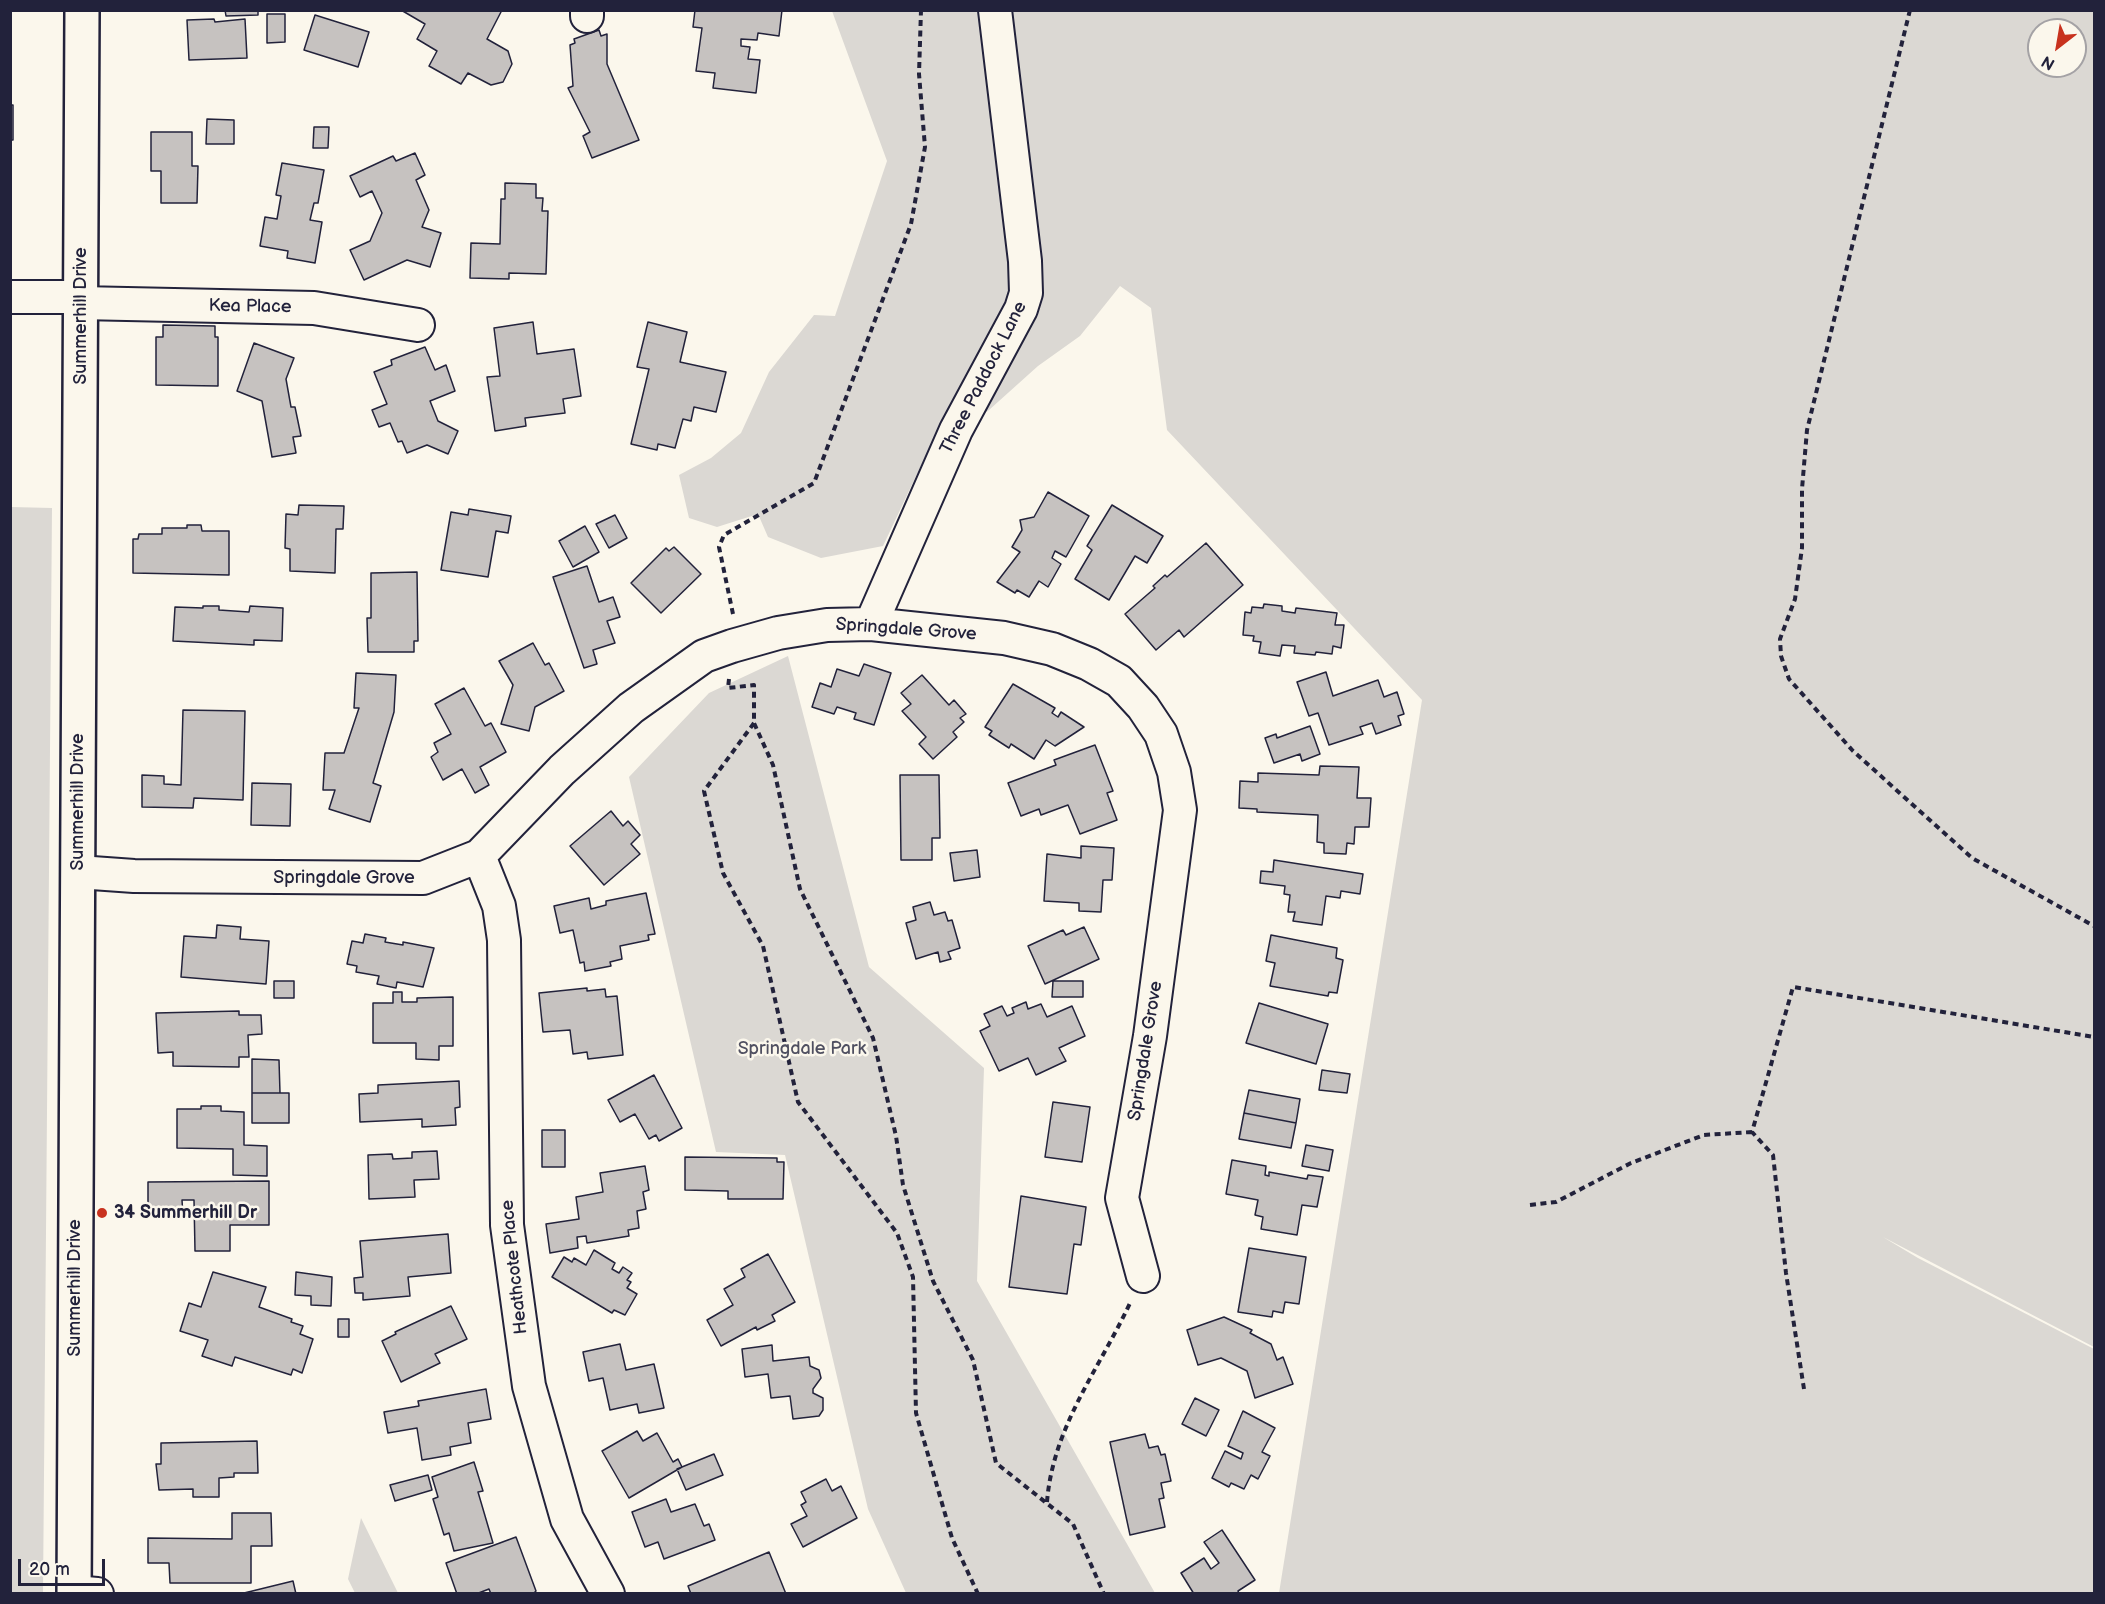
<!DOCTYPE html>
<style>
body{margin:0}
#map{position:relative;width:2105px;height:1604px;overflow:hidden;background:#fbf7ec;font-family:"Balsamiq Sans",sans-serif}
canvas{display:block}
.frame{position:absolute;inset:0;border:12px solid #22223b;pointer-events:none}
.north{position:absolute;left:2027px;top:18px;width:60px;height:60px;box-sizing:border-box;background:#fbf7ec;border:2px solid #a4a2a5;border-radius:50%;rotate:211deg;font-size:16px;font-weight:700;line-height:24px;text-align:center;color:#22223b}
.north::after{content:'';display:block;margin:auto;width:21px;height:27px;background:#c8321e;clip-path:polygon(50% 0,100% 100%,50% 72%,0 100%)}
.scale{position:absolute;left:18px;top:1559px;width:87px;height:27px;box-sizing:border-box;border:3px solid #22223b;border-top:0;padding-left:8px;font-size:18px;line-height:21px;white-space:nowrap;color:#22223b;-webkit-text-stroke:4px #fbf7ec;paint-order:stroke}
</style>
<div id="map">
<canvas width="2105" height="1604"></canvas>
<div class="frame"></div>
<div class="north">N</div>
<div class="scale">20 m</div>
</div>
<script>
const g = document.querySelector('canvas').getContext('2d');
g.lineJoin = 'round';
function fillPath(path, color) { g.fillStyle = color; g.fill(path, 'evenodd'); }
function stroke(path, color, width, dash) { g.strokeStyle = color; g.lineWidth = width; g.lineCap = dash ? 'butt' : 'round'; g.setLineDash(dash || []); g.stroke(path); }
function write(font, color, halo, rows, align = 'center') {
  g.font = font + ' "Balsamiq Sans",sans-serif'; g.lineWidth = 5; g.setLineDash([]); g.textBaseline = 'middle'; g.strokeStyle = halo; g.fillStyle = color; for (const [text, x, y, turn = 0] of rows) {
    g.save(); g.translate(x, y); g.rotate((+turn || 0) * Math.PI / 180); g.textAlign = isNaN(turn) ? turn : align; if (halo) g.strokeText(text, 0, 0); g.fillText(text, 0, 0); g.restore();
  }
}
fillPath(new Path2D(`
 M832,11h1262v1336l-211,-110 35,21 176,91v244h-815l143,-893 -255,-270 -16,-122 -31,-22 -40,50 -42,30 -49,44 -64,47 -42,89 -62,12 -53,-21 -10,-23 -41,13 -28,-9 -10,-43 32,-17 30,-25 28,-61 45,-57 21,1 52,-155zM2039,30h36v36h-36z
 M11,507l41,1 -9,1086 -33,-1z
 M788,656l81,311 115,101 -7,213 178,312h-249l-38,-84 -83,-354 -69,-3 -87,-375 80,-84z
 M361,1518l37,75h-43l-7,-14z`), '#dbd8d3');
const building = new Path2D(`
 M225,10h33v5l-32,1z
 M401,10h101l-15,29 21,12 4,13 -9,18 -12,3 -23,-12 -7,11 -32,-18 8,-15 -20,-12 8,-15z
 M695,10h87l-3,26 -21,-3 -1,7 -16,-1v7l9,1 -2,12 12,1 -4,33 -43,-5 2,-15 -19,-2 6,-43 -9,-1z
 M267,14h18v28l-18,1z
 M315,15l54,17 -11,35 -54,-17z
 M214,19l1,3 30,-3 2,39 -58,2 -2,-40z
 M599,30l2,6 6,-2v30l32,76 -47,18 -9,-22 7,-4 -22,-44 5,-2 -3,-41 5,-2 -1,-4z
 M10,105h3v35h-3z
 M207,119l27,1v24h-28z
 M314,127h15l-1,21h-15z
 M151,132h41v34h6l-1,37h-36v-32h-10z
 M415,153l10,22 -9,5 13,30 -7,17 19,6 -11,34 -23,-7 -43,20 -14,-30 20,-9 12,-28 -10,-22 -12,6 -10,-21 43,-20 3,5z
 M282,163l42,7 -6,33h-4l-4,17 12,2 -7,41 -28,-5 1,-7 -28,-5 5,-29 12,2 4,-23 -5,-1z
 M505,183l31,1v14h7l-1,13h6l-2,63 -37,-1v6l-39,-1 1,-35 29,1 1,-45h4z
 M533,322l4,32 37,-5 7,47 -18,3 2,14 -40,5 1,8 -31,5 -8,-54 13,-1 -6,-48z
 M648,322l39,10 -7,30 46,10 -10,40 -22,-5 -3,14 -8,-2 -8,29 -17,-4 -1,6 -26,-6 18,-75 -12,-2z
 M163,325l52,1v11h3v49l-62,-1v-48h7z
 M254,343l40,15 -8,21 5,28h4l6,29 -8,1 3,16 -24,4 -10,-56 -25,-10z
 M425,347l10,23 11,-5 9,26 -25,10 8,20 20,10 -10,23 -21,-9 -20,8 -5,-12 -4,1 -8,-19 -11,4 -7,-17 15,-6 -13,-32 18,-7 -1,-5z
 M1048,492l41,24 -23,41 -11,-6 -3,7 9,6 -13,23 -9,-6 -10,16 -12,-7 -2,3 -18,-11 23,-30 -8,-5 10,-17 -2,-10 14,-3z
 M299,505l45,1 -1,23h-7l-1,44 -45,-2v-22l-5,-1 1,-34 12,1z
 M1112,505l51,31 -16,27 -12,-7 -26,44 -34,-21 17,-29 -5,-4z
 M469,509l42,7 -3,17 -12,-2 -8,46 -47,-7 10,-58 17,3z
 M615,515l12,23 -18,10 -13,-24z
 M187,525h14l1,6h27v44l-96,-2v-34h5l1,-5h23v-6h25z
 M585,526l14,26 -26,15 -14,-26z
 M1206,543l37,42 -59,52 -5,-7 -23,20 -31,-36 30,-26 -2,-2 12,-11 2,2z
 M674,547l27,27 -40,39 -30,-30 35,-35 3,3z
 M587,566l12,36 14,-5 7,20 -13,4 8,22 -22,7 4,14 -13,4 -31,-91z
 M417,572l1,69h-4v11h-46l-1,-34h4v-45z
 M1264,604l18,2v5l13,2 1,-5 41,5 -2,12h9l-3,23 -8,-2 -1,8 -16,-2 -1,3 -21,-2 1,-7 -13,-1 -2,11 -21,-3 2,-11 -8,-1 1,-5 -11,-1 2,-23 6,1 1,-6 11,1z
 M203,606h16v4l30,2 1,-6 33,2 -1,33 -28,-1v5l-81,-4 2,-34 28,1z
 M533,643l12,22 4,-2 15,28 -29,16 -6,24 -28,-7 12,-39 -14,-24z
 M864,664l27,9 -17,52 -20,-6 2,-6 -19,-6 -3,7 -22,-7 8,-24 11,4 6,-18 22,7z
 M1326,672l7,24 45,-16 6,17 13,-5 7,22 -6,2 3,9 -25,9 -4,-11 -12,4 3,7 -34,11 -11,-32 -9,3 -12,-34z
 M356,673l40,2 -2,37 -21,71 8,3 -11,36 -41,-13 6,-19h-12l2,-37h19l15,-45h-5z
 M922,675l27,30 5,-5 12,14 -6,4 4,4 -11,10 4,5 -24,22 -14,-15 7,-7 -24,-26 9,-7 -10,-11z
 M1013,684l42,24 -3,5 6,4 3,-5 23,15 -29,19 -9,-6 -12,19 -23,-15 -2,4 -20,-13 3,-4 -7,-4z
 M464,688l21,38 6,-3 15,29 -26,15 9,18 -14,8 -13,-24 -19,11 -12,-23 7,-5 -4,-9 17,-9 -16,-30z
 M183,710l62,1 -2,89 -49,-2 -1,10 -51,-1v-32l22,1v8l17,1z
 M1310,726l10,28 -18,7 -2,-7 -26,9 -9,-25 11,-4 1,4z
 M1095,745l18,46 -6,2 10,27 -37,14 -12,-29 -27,10 -2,-6 -18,7 -13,-33 48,-18 -2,-5z
 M1320,766l39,1 -2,31h14l-2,29h-14l-1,17 -7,-1 -1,11 -22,-1v-10l-7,-1 1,-27 -61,-3v-3l-18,-1 1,-27 18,1v-9l61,2z
 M900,775h39l1,63h-8v22h-31z
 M252,783l39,1 -1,42 -39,-1z
 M611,811l12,15 5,-5 12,14 -9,9 9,10 -36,31 -34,-39z
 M1081,846l33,2 -2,32h-9l-2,32 -22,-1v-8l-35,-2 3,-47 34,4z
 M977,850l3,27 -26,4 -4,-28z
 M1274,860l89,14 -3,20 -19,-3 -1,7 -14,-2 -4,29 -29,-4 2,-9h-7l2,-17 -6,-1 1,-8 -25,-3 1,-12 12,1z
 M646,893l9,41 -7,1 1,5 -29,6 2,13 -12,3 1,4 -26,5 -1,-9 -4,1 -7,-33 -13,3 -6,-27 35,-8 2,11 15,-4v-4z
 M930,902l4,13 11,-3 3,9 4,-1 8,28 -12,4 3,7 -11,3 -2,-10 -22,7 -10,-36 10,-3 -3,-13z
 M217,925l24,2 -1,12 29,2 -3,43 -85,-7 3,-41 32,2z
 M1084,927l15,32 -54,25 -17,-38 35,-16 3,5z
 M365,934l21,4 -1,4 18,3v-3l31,6 -11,39 -26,-5 -1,6 -19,-4 2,-8 -23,-4 1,-6 -10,-2 5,-23 11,2z
 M1271,935l66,13 -1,10 7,2 -6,33 -8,-1 -1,4 -58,-10 5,-23 -9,-2z
 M274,981h20v17h-20z
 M1053,981h30v16h-31z
 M587,988v3l18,-2 1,8 11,-1 6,59 -35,4 -1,-7 -14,2 -3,-24 -27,2 -4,-39z
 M393,992h9v10h15v-4l36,-1v49h-14v14l-23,-1v-16h-43v-40h20z
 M1026,1002l2,7 13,-5 6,13 25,-11 13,30 -26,12 7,13 -30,14 -8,-17 -29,13 -19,-40 10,-5 -6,-12 18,-8 5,10 7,-3 -2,-5z
 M1259,1003l69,21 -12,40 -70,-21z
 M239,1011v4h22l1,19 -14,1 1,22h-10v10l-66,-1v-14l-15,1 -2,-40z
 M252,1059l27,1 1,33h-28z
 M1322,1070l28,4 -3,19 -28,-3z
 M654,1075l28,53 -23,13 -3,-6 -7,4 -14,-25 -15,8 -12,-22z
 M459,1081l1,26 -5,1 1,17 -34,2v-8l-62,3 -1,-28 19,-1v-8z
 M1249,1090l51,9 -4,24 -52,-10z
 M252,1093h37v30h-37z
 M1053,1102l37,5 -8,55 -37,-5z
 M201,1106h20v5l23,1v33l23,1v30l-34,-1v-26l-56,-1v-39h24z
 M1244,1113l52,10 -5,25 -52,-9z
 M542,1130h23v37h-23z
 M1306,1145l27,5 -4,21 -27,-5z
 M437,1151l2,28 -25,1 1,17 -46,2 -1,-44 24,-1 1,5 19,-1v-6z
 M685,1157l92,1v4h7l-1,37h-55v-8l-43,-1z
 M1232,1160l34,6 -1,9 4,1v-4l38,7 1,-4 15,2 -6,30 -15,-2 -5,30 -36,-6 2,-12 -8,-2 3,-15 -32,-6z
 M645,1166l4,24 -6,2 3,17 -9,2 2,17 -11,2 1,6 -42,7 -1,-7 -9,1 1,11 -28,5 -4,-29 33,-5 -3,-22 27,-5 -3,-19z
 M269,1181v44h-39v26h-35l-1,-51h-12l1,16h-35v-34z
 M1021,1196l65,11 -5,38 -7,-1 -7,50 -58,-7z
 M448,1234l3,39 -43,4 2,19 -47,4v-7h-8l-1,-15 9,-1 -3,-36z
 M1249,1248l57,9 -7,47 -14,-2 -2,11 -10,-2 -1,6 -34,-5z
 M594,1250l21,13 -3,6 7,4 4,-6 9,6 -5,7 4,2 -4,6 10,6 -12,21 -11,-5 -2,3 -60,-36 12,-20 8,5 2,-4 12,7z
 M768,1254l27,48 -23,13 3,6 -18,9 -1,-3 -35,19 -14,-26 26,-15 -9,-16 21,-12 -4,-8z
 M213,1272l53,15 -7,20 33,12 -1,3 12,4 -3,8 13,5 -11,34 -9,-4 -2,6 -56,-18 -3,9 -30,-10 6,-16 -28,-9 9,-28 12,4z
 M296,1272l36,5 -1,29 -20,-1v-9l-16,-1z
 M451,1306l16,33 -32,15 5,9 -39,19 -19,-41 14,-7 -1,-2z
 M1224,1317l28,13 -2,3 21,11 6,16 6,-3 10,27 -38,14 -8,-27 -26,-13 -23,7 -11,-35z
 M338,1319h11v18h-11z
 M620,1344l6,26 28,-6 10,44 -25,5 -2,-9 -27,6 -7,-32 -14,3 -6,-29z
 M772,1345l1,16 36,-4 1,9 9,4 2,8 -8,11v4l10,5v12l-4,6 -26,3 -3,-23 -19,2 -3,-24 -23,3 -3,-28z
 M486,1389l5,30 -23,4 3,20 -21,4 1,8 -29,5 -5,-32 -29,5 -4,-21 35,-6 -1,-5z
 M1195,1398l24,12 -13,26 -24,-12z
 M1243,1411l32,17 -13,24 8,4 -12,23 -7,-4 -7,14 -13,-6 -2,4 -17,-9 13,-27 16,8 2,-6 -15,-7z
 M637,1431l6,10 14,-8 16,29 5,-3 4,8 -53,31 -27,-47z
 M1145,1434l4,14 9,-2 3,9 4,-1 6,27 -10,2 3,15 -5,1 6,28 -35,8 -20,-93z
 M257,1441l1,32h-24v4l-15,1v19h-26v-8l-34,1 -3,-26h5v-21z
 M714,1454l9,21 -37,15 -9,-21z
 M474,1462l9,29 -5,1 15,51 -39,8 -5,-18 -5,2 -11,-36 5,-2 -6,-20z
 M428,1475l4,15 -37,11 -5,-16z
 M826,1479l6,12 9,-5 16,32 -54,29 -12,-23 16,-8 -6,-11 5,-3 -5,-10z
 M666,1499l5,13 24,-8 9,22 5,-2 6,16 -51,19 -6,-17 -13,5 -13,-35z
 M232,1513h39l1,33h-21v37h-81l-1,-20h-21v-25l84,1z
 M1222,1530l33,50 -17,11 1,3h-45l-13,-21 23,-15 7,11 8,-6 -15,-21z
 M516,1537l20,54 -3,3h-42l-2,-5 -13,5h-19l-11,-31z
 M769,1552l17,42h-95l-3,-8z
 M293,1581l3,13h-56z`);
fillPath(building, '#c6c2c0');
stroke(building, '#22223b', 1.5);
const minor = new Path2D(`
 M587,10v6
 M10,297h69
 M80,303l234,5 104,17
 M871,624l85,-194 65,-121 5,-16 -1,-32 -30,-251
 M479,856l20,50 5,34 3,285 22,161 38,133 41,75
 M78,872l56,4 289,2 56,-22 83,-86 69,-62 73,-52 28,-10 46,-13 49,-8 44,-1 133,14 48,11 37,15 30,17 24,26 18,27 13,38 6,38 -30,226 -28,162 21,78
 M74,1592l23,2`);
const major = new Path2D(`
 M74,1594l8,-1584`);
stroke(minor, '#22223b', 36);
stroke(major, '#22223b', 38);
stroke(new Path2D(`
 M1910,10l-103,420 -5,59v59l-7,51 -15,40 1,17 8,23 64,72 119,107 122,68
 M733,614l-14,-67 5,-12 90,-52 97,-259 14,-77 -6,-73 2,-64
 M729,679l-1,9 26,-3v38l19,42 27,124 73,149 23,98 7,49 30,96 40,79 23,103 77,61 31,70
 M754,723l-50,68 19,82 40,73 35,156 99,131 16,44 3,136 36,125 26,56
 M1530,1205l26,-3 75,-39 73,-28 48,-3
 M1804,1389l-18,-116 -13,-118 -21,-23 41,-145 301,50
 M1047,1502c6,-76 53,-134 84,-201`), '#22223b', 4, [6, 4.5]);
stroke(minor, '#fbf7ec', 32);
stroke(major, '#fbf7ec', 33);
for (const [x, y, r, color] of [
 [102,1213,6,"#c8321e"]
]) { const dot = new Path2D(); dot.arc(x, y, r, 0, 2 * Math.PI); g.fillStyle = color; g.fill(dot); stroke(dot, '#fbf7ec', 2); }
write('18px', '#22223b', '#fbf7ec', [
 ["Kea Place",250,307,1],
 ["Summerhill Drive",81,316,-90],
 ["Three Paddock Lane",984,378,-63],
 ["Springdale Grove",906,630,4],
 ["Summerhill Drive",78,802,-90],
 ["Springdale Grove",344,878],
 ["Springdale Grove",1146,1051,-81],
 ["Heathcote Place",515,1267,-96],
 ["Summerhill Drive",75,1288,-90]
]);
write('18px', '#505061', '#fbf7ec', [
 ["Springdale Park",802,1049]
]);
write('bold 18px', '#22223b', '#fbf7ec', [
 ["34 Summerhill Dr",114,1213]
], 'left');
</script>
